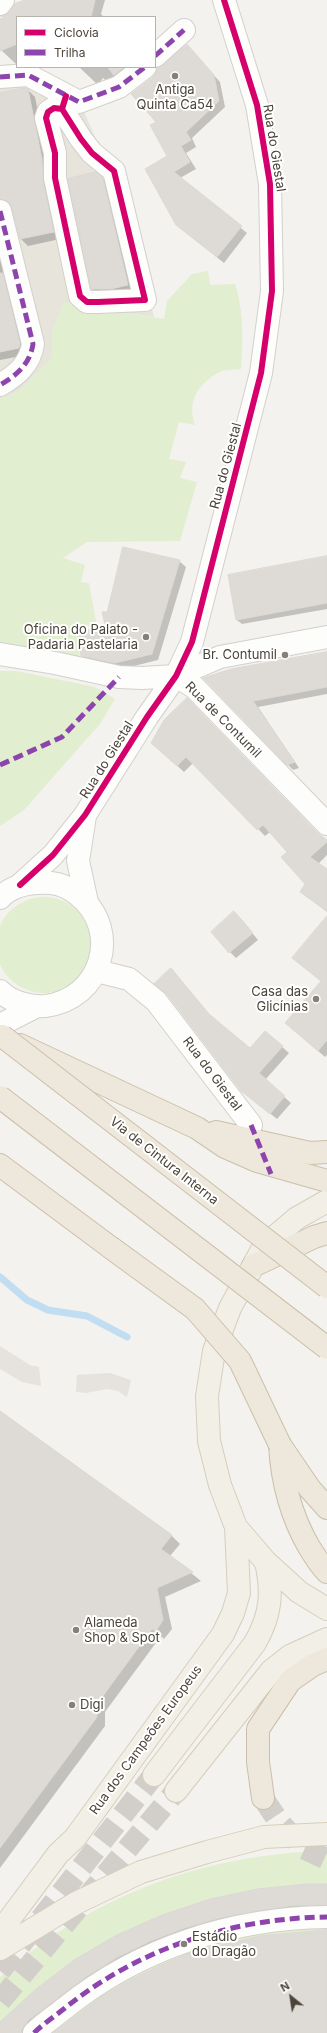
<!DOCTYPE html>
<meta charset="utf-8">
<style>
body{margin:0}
#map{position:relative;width:327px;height:2033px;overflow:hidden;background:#f4f2ee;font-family:Inter,sans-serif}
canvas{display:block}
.legend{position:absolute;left:16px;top:16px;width:140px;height:52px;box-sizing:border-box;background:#fff;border:1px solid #b7b4b0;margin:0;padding:5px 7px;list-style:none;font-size:12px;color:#4b4439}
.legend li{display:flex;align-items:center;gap:8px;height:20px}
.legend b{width:20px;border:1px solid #b7b4b0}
.north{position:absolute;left:271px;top:1977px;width:40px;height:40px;-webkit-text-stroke:3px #fff;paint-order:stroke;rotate:330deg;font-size:11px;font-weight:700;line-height:16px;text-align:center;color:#4b4439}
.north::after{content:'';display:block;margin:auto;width:14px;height:18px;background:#4b4439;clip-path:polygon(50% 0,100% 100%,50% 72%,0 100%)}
</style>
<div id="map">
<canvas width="327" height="2033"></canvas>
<ul class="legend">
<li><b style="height:5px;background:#d6006c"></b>Ciclovia</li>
<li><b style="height:5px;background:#8e44ad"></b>Trilha</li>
</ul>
<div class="north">N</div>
</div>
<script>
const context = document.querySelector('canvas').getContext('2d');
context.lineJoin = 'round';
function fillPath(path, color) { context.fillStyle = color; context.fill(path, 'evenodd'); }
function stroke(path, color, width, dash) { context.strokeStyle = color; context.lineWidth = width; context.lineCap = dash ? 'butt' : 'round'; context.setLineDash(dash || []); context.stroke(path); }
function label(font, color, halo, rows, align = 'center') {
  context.font = font + ' Inter,sans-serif'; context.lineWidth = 4; context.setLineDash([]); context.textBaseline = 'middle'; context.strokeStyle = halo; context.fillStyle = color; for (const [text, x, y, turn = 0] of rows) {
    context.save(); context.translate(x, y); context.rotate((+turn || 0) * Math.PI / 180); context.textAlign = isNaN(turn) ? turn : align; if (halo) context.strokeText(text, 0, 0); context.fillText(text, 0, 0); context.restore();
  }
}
const residential = new Path2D(`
 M 26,85 L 83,109 L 97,142 L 123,176 L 154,317 L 64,303 L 52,331 L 53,357 L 19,391 L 0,399 L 0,87 Z`);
const green = new Path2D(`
 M 208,271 L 210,285 L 235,284 C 244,312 243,339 241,369 C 235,370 228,369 222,371 C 200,381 186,401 195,425 L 179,422 L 169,459 L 186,462 L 180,478 L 197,482 L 180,541 L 87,542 L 63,558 L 85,565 L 81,582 L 89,583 L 97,627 L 76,625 L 80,658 L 0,646 L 0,399 L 19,391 L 52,357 L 52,331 L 64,302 L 164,319 L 167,301 L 192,274 Z
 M 0,671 L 16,671 L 95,687 L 115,699 L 100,724 L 24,810 L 0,826 Z
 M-4 945a48 48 0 1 1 96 0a48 48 0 1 1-96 0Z
 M 327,1851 L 327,2033 L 0,2033 L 0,1977 C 93,1895 203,1854 327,1851 Z`);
const parking = new Path2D(`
 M 0,1346 L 30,1365 L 39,1367 L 41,1386 L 22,1382 L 0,1369 Z
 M 110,1373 L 131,1380 L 127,1397 L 118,1391 L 107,1389 L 86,1393 L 76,1392 L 77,1375 Z`);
const shadow = new Path2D(`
 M 28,0 L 105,0 L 101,14 L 104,17 L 17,17 L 16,64 L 1,50 L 0,20 L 15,14 Z
 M 187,45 L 220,82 L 225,107 L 192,138 L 196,147 L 186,153 L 196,169 L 180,178 L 247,233 L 224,263 L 184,231 L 168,156 L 157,122 L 153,78 Z
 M 79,67 L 143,67 L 112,86 L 103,78 L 98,85 Z
 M 28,90 L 35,97 L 49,167 L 60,239 L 28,246 L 21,239 L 13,208 L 7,200 L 0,164 L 0,94 Z
 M 102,179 L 109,186 L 134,291 L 99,295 L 92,289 Z
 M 0,240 L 26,355 L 0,360 Z
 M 327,557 L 327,609 L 242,624 L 237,620 Z
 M 179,561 L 186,567 L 158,660 L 122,669 L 88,662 L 82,655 L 108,630 L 108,613 Z
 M 327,652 L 327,694 L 258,707 L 299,768 L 293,770 L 205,679 Z
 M 165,720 L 327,841 L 327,855 L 318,864 L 327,870 L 327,912 L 301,892 L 306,884 L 288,852 L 270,832 L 265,836 L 193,763 L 184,772 L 159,749 Z
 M 327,918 L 327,1055 L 325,1057 L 286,1023 L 322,982 L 294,958 Z
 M 241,919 L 258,940 L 236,958 L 230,952 Z
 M 177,976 L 212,1018 L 250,1049 L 265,1032 L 289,1053 L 265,1080 L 291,1103 L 277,1119 L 241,1090 L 169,996 L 162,990 Z
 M 0,1411 L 171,1535 L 180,1544 L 170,1556 L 201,1581 L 165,1597 L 172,1629 L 164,1639 L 161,1636 L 105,1712 L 105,1726 L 0,1868 Z
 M 327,1885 L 327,1913 L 194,1936 L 34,2033 L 0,2033 L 0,2023 L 75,1961 Z`);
const stream = new Path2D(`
 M 0,1277 L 27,1300 L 48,1310 L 87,1316 L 127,1337`);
const building = new Path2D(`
 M 25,0 L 95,0 L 91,17 L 17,17 L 17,44 L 0,51 L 0,19 L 5,17 L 0,16 L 10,12 L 14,4 Z
 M 187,44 L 214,75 L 219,101 L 186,132 L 191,140 L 181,146 L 190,162 L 174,172 L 242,226 L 217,257 L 176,225 L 145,169 L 167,156 L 150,125 L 156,122 L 131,94 L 153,77 L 157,68 L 163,65 Z
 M 108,67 L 124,67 L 114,75 Z
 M 25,88 L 28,89 L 42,159 L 43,181 L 54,232 L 20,239 L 12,208 L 9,202 L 0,199 L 0,93 Z
 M 96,172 L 103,178 L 128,285 L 111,289 L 91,289 L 68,179 Z
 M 0,273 L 3,273 L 20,344 L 19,348 L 0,352 Z
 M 123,547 L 180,560 L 152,654 L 115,663 L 81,656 L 77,630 L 106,629 L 102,612 L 107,612 Z
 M 327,556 L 327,603 L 236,620 L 228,575 Z
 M 327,652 L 327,687 L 253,701 L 295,762 L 287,765 L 203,678 L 231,669 Z
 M 187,698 L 318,833 L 327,840 L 327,842 L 310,857 L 327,869 L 327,911 L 300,892 L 305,884 L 281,857 L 287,852 L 263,825 L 257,830 L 186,757 L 177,766 L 151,743 L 164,720 Z
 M 234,911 L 253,933 L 229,953 L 211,932 Z
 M 327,916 L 327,1040 L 318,1051 L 285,1023 L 321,981 L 292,958 Z
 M 171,968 L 209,1014 L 250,1048 L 265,1031 L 283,1046 L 259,1073 L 285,1096 L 270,1114 L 241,1091 L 166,993 L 154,984 Z
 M 0,1411 L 172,1535 L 161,1549 L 193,1572 L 157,1588 L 163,1620 L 156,1631 L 152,1629 L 97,1704 L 97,1717 L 0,1848 Z
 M 307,1884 L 327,1884 L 327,1905 L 290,1906 L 220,1918 L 185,1928 L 151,1941 L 118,1957 L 86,1977 L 29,2020 L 22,2029 L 22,2033 L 0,2033 L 0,2022 L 35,1990 L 74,1960 L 117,1935 L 162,1915 L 210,1899 L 258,1889 Z
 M 327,1930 L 327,2033 L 53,2033 L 101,1997 L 130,1980 L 161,1965 L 193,1952 L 259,1936 Z`);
const majorTunnel = new Path2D(`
 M 0,1971 L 154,1775
 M 0,2001 L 176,1791`);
const highwayTunnel = new Path2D(`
 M 263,1798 L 279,1822 L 303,1848 L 327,1859`);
const minor = new Path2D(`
 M 0,4 L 3,0
 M 155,56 L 184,30
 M 0,77 L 28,75 L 79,102 L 119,87 L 145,67
 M 62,109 L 54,108 L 48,112 L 46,118 L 55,153 L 55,178 L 80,296 L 87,302 L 98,302 L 145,300 L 114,171 L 92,153 L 81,139 L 62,109 L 66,96
 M 0,211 L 33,344 C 30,364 17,375 0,385
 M 0,654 L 55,663 L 119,677 L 142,678 L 176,676 L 194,687 L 327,824
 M 176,676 L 220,657 L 327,637
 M 85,816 L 78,861 L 87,902
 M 20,885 L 53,855 L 85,815 L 147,717 L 176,676 L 192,642 L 261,373 L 272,291 L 270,184 L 257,105 L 224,0
 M 0,898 C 13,884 33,882 51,883 C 61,884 71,889 78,895 C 123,931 101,1000 45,1006 C 29,1007 11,1002 0,991
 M 97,971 L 129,979 L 156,1001 L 251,1125
 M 0,1025 L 37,1006
 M 34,2033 C 43,2024 55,2016 65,2008 C 139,1948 233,1918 327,1917`);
const major = new Path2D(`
 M 327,1201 L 297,1218 L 264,1246 L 230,1308 L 214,1351 L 207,1396 L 209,1441 L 220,1485 L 236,1527 L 266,1562 L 299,1592 L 327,1609
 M 154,1775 L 255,1643 C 271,1615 273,1593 266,1562
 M 176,1791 L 271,1671 L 290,1656 L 327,1639
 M 0,1932 L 58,1854 L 75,1838 L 223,1634 L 233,1613 L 239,1593 L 236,1527
 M 0,1949 L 76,1903 L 141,1872 L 207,1852 L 264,1837 L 327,1834`);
const highway = new Path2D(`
 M 20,1045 L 197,1128 L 225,1147 L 257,1161 L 327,1181
 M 216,1132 L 310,1153 L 327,1152
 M 0,1165 L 110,1247
 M 253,1266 L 314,1237 L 327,1233
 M 280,1445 C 282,1482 290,1514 309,1547 C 314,1555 320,1565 327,1572
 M 280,1445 L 310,1489 L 327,1508
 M 263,1798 L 258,1762 L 258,1729 L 290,1681 L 313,1665 L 327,1659`);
const highwayBridge = new Path2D(`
 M 2,1036 L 327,1287
 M 0,1097 L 327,1348
 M 110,1247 L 195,1309 L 240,1361 L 280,1445`);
const quiet = new Path2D(`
 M 155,56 L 184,30
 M 0,77 L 28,75 L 79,102 L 119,87 L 145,67
 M 0,211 L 33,344 C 30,364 17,375 0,385
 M 0,765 L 62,737 L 119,677
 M 251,1125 L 271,1174
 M 34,2033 C 43,2024 55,2016 65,2008 C 139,1948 233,1918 327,1917`);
const cycleway = new Path2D(`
 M 62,109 L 54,108 L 48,112 L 46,118 L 55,153 L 55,178 L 80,296 L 87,302 L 98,302 L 145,300 L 114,171 L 92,153 L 81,139 L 62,109 L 66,96
 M 20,885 L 53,855 L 85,815 L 147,717 L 176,676 L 192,642 L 261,373 L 272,291 L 270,184 L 257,105 L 224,0`);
const markers = [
 [175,76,4,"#868178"],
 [146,637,4,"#868178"],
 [285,655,4,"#868178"],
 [316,999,4,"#868178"],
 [76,1630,4,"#868178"],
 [72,1705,4,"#868178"],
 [184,1944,4,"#868178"]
];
const poiNames = [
 ["Antiga",175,90,"center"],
 ["Quinta Ca54",175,105,"center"],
 ["Oficina do Palato -",138,630],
 ["Padaria Pastelaria",138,645],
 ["Br. Contumil",277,655],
 ["Casa das",308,992],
 ["Glicínias",308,1007],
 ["Alameda",84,1623,"left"],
 ["Shop & Spot",84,1638,"left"],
 ["Digi",80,1705,"left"],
 ["Estádio",192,1937,"left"],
 ["do Dragão",192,1952,"left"]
];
const streetNames = [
 ["Rua do Giestal",274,148,81],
 ["Rua do Giestal",226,466,-75],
 ["Rua de Contumil",223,720,45],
 ["Rua do Giestal",107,760,-58],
 ["Rua do Giestal",212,1074,53],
 ["Via de Cintura Interna",164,1161,38],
 ["Rua dos Campeões Europeus",146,1740,-54]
];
fillPath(residential, '#e7e4dc');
fillPath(green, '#e1eecf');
fillPath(parking, '#e6e3df');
fillPath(shadow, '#0003');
stroke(stream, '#c0ddf1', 7);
fillPath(building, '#dedbd6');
stroke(building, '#dcd9d4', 1);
stroke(majorTunnel, '#d2cfca', 22, [22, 11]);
stroke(highwayTunnel, '#d2cfca', 22, [22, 11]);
stroke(minor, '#d2d0cb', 24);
stroke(major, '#d6cebb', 24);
stroke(highway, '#ccbfa9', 24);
stroke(minor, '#fdfdfc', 22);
stroke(major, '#f2efe6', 22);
stroke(highway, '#ede8db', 22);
stroke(highwayBridge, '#ccbfa9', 24, []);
stroke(highwayBridge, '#ede8db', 22);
stroke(quiet, '#8e44ad', 5, [10, 5]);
stroke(cycleway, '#d6006c', 6);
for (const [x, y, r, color] of markers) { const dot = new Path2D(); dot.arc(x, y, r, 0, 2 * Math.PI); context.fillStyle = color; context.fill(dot); stroke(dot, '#fff', 1.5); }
label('13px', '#4b4439', '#fff', poiNames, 'right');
label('13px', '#4b4439', '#fff', streetNames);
</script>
